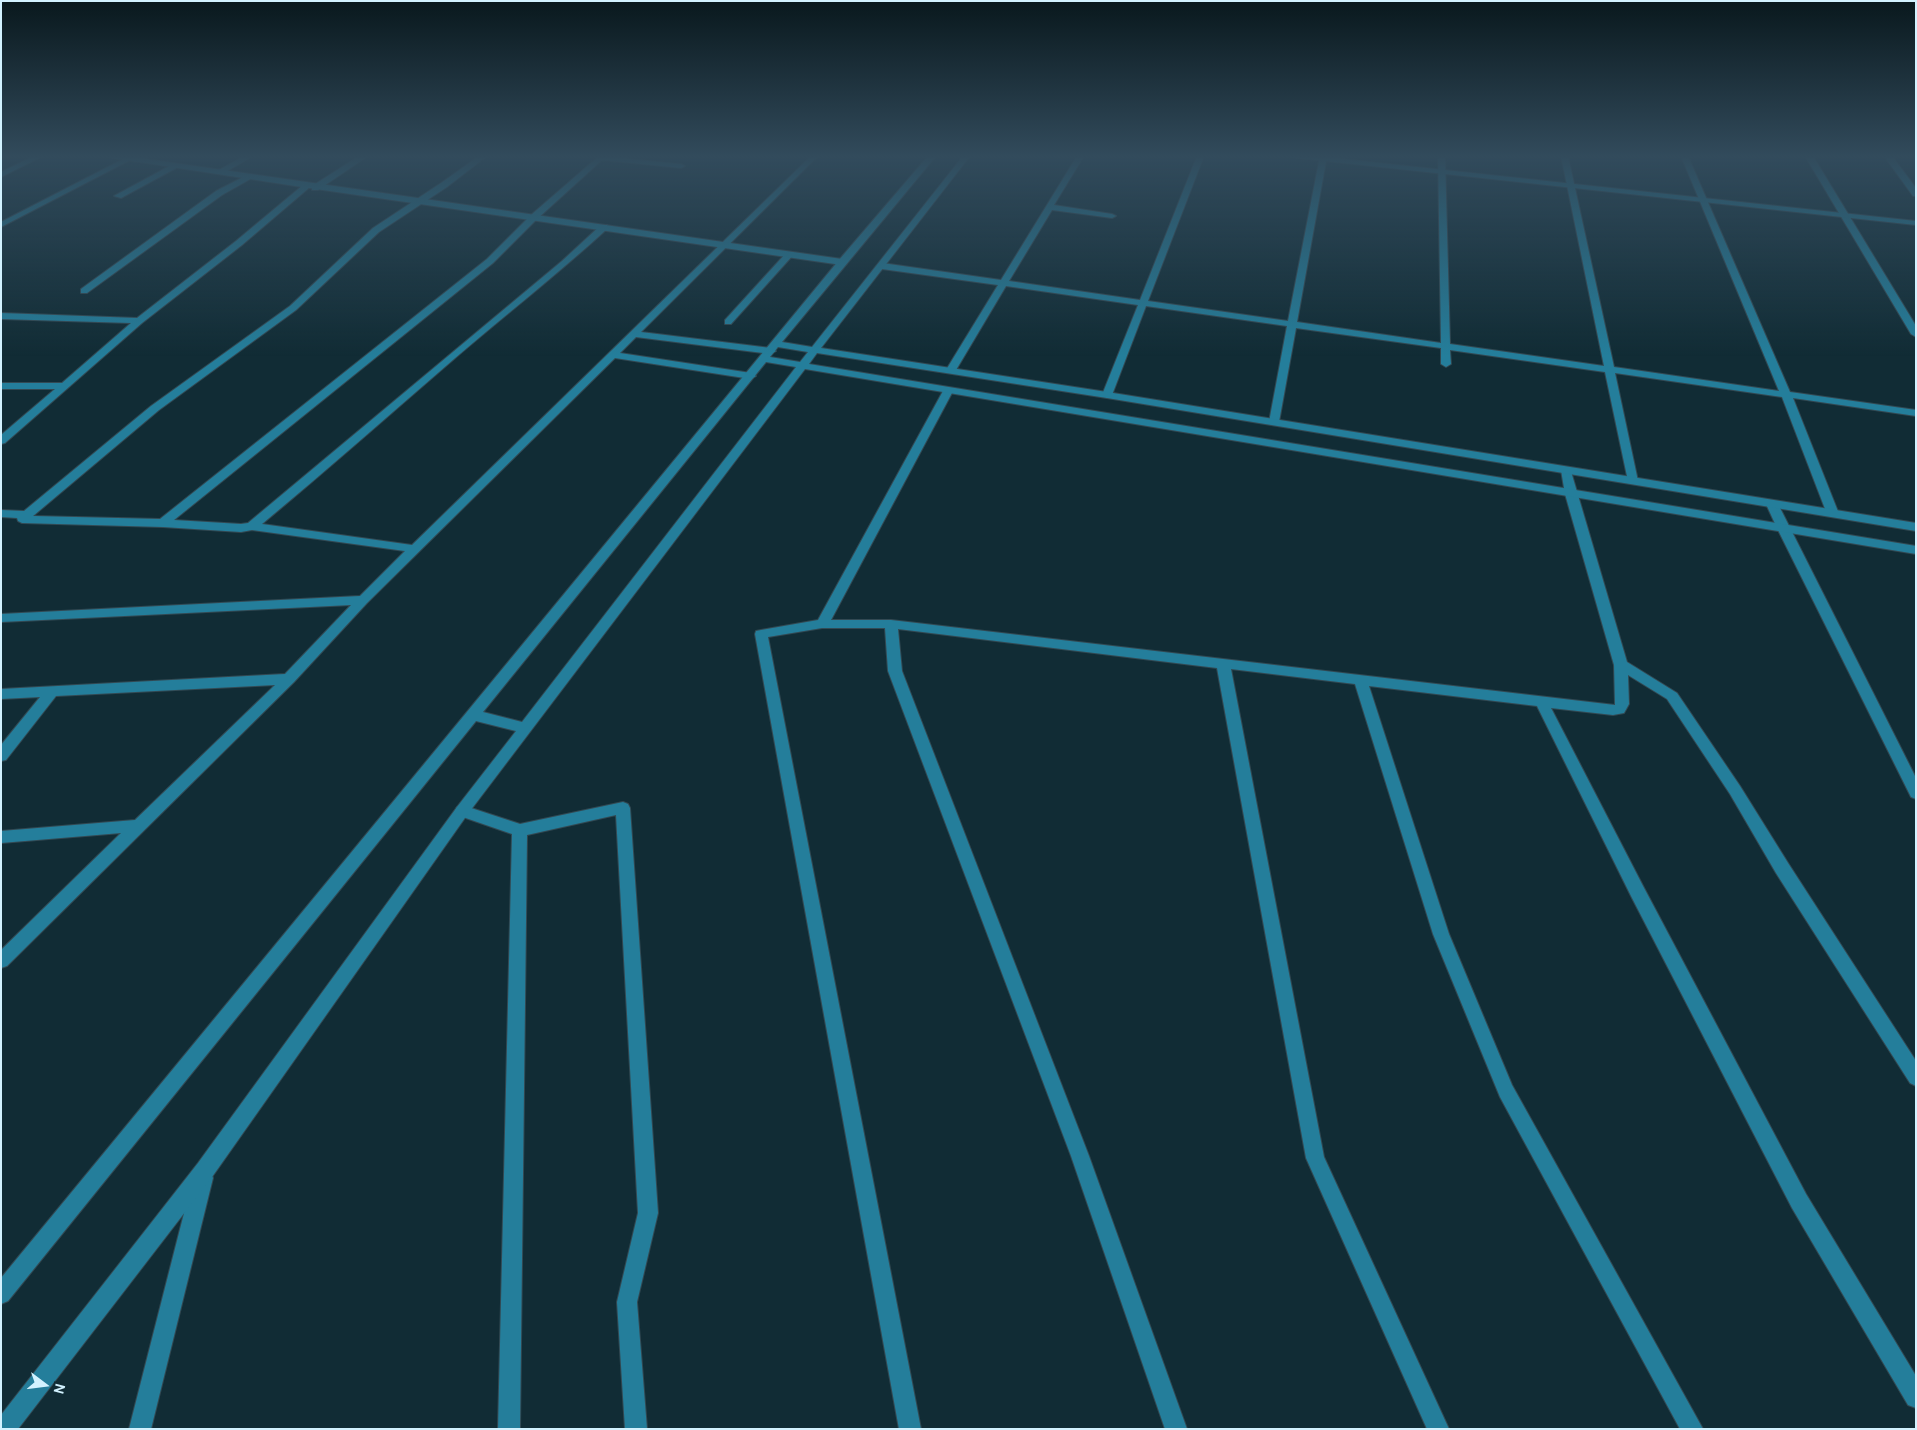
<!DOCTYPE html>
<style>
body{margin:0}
#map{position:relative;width:1917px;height:1430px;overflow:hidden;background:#112c35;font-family:Cabin,sans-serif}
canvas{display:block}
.frame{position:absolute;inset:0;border:2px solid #d2f2ff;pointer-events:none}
.north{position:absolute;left:20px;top:1360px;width:50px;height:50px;-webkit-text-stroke:4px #112c35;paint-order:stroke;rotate:105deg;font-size:14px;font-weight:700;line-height:20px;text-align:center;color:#d2f2ff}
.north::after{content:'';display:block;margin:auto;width:18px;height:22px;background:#d2f2ff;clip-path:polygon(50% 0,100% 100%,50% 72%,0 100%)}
</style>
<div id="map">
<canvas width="1917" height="1430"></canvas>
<div class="frame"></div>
<div class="north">N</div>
</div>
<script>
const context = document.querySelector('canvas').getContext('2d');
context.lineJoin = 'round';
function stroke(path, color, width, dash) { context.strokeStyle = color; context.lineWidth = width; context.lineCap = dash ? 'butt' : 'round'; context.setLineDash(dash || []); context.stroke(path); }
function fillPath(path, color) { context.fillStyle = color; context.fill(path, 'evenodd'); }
const minor = new Path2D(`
 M 34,156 L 43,156 L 1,177 L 1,172 Z
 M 129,156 L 138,156 L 1,227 L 1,222 Z
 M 244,156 L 253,156 L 224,173 L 217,171 Z
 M 359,156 L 368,156 L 318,190 L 312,190 L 312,186 Z
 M 479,156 L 487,156 L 447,187 L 379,232 L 296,310 L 159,410 L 33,516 L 160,519 L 487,259 L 531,215 L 599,156 L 681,164 L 685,166 L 681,168 L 602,160 L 537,219 L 493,263 L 174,520 L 241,524 L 248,523 L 562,261 L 601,225 L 607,225 L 607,229 C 558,274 505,315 454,359 C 390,414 327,470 262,524 L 412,545 L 811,156 L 818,156 L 641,332 L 771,348 L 776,351 L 771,354 L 636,337 L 620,353 L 751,373 L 756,376 L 751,379 L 615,358 L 367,603 L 294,682 L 7,966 L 1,968 L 1,950 L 121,833 L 1,843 L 1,831 L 135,820 L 275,685 L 56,696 L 6,760 L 1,761 L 1,745 L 40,697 L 1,699 L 1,689 L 285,674 L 351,605 L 1,622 L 1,614 L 360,596 L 405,551 L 252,530 L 241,532 L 163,527 L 22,523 L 18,521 L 17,518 L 1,517 L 1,510 L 24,511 L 151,406 L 290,306 L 373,228 L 441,183 Z
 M 1077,156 L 1084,156 L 1054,205 L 1112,214 L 1116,216 L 1112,218 L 1052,210 L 1009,281 L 1140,300 L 1197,156 L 1204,156 L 1148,301 L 1288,321 L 1320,156 L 1327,156 L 1297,322 L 1441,343 L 1438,156 L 1445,156 L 1450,344 L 1604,366 L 1561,156 L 1568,156 L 1614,367 L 1779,391 L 1681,156 L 1688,156 L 1790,392 L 1916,410 L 1916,416 L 1793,398 L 1839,514 L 1833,517 L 1827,514 L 1782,397 L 1615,373 L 1638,481 L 1633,484 L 1628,481 L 1605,372 L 1450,350 L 1451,364 L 1446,367 L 1441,364 L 1441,348 L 1296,328 L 1279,422 L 1274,425 L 1269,422 L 1287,326 L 1146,306 L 1112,395 L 1107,398 L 1102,395 L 1138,305 L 1006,286 L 956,370 L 951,373 L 948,372 L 946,370 L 998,285 L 882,269 L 878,266 L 882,263 L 1001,280 Z
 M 1805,156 L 1813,156 L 1916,326 L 1916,337 L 1911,334 Z
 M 1884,156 L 1892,156 L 1916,188 L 1916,196 L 1913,196 Z
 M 173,164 L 180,166 L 121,198 L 114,196 Z
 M 247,175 L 254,177 L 222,195 L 87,293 L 81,293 L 81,289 L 216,191 Z
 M 303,185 L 310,187 L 242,245 L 142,323 L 5,443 L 1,444 L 1,435 L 55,389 L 1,389 L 1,383 L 62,383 L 131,323 L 1,319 L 1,313 L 137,318 L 236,241 Z
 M 787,252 L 794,254 L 731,324 L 725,324 L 725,320 Z
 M 948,388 L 953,391 L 831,620 L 891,620 L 1615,705 L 1614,665 L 1565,494 L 1561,470 L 1566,467 L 1570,468 L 1627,662 L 1677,693 L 1740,786 L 1788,863 L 1916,1061 L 1916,1086 L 1910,1083 L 1776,873 L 1730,794 L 1667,699 L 1628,675 L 1629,704 L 1624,713 L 1613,715 L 1551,708 L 1643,886 L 1806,1194 L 1916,1376 L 1916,1408 L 1908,1405 L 1792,1208 L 1631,896 L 1537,706 L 1369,686 L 1449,934 L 1512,1085 L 1703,1429 L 1680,1429 L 1500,1097 L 1433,934 L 1355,684 L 1231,669 L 1324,1157 L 1449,1429 L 1427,1429 L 1306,1158 L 1217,668 L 898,629 L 902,671 L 1089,1156 L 1187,1429 L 1165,1429 L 1071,1156 L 888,671 L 885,628 L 822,628 L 768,637 L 921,1429 L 899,1429 L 755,634 L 756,631 L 761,630 L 818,620 L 943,391 Z
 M 1772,501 L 1778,504 L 1916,778 L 1916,799 L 1911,797 L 1909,793 L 1777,528 L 1766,504 Z
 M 623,802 L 628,804 L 630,808 L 658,1213 L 637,1302 L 647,1429 L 625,1429 L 617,1302 L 638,1213 L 616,815 L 527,835 L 520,1429 L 498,1429 L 512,834 L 457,815 L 455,811 L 457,807 L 462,805 L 520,824 Z
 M 203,1168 L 210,1171 L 213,1178 L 151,1429 L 129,1429 L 193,1178 L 196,1171 Z`);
const tertiary = new Path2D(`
 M 109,156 L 126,156 L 751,246 L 842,259 L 846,262 L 842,265 L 295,186 L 113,158 Z
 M 1293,156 L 1316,156 L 1916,221 L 1916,225 L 1297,158 Z`);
const secondary = new Path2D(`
 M 928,156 L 936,156 L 782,342 L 812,347 L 963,156 L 970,156 L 821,348 L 1107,392 L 1916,523 L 1916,531 L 1107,398 L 817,353 L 809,364 L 1916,546 L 1916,554 L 805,369 L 467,815 L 212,1177 L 18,1429 L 1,1429 L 1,1415 L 198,1163 L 457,807 L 516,731 L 476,721 L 8,1301 L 1,1304 L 1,1278 L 839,260 ZM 778,347 L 808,352 L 800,362 L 770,357 ZM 766,362 L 796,367 L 522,722 L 483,712 Z`);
stroke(minor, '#324953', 2);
stroke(tertiary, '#324953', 2);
stroke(secondary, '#324953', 2);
fillPath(minor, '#247e9b');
fillPath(tertiary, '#247e9b');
fillPath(secondary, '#247e9b');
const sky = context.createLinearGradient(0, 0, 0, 356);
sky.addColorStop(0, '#09181d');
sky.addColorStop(0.44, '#324b5c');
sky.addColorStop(1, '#324b5c00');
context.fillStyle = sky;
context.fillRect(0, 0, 1917, 356);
</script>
